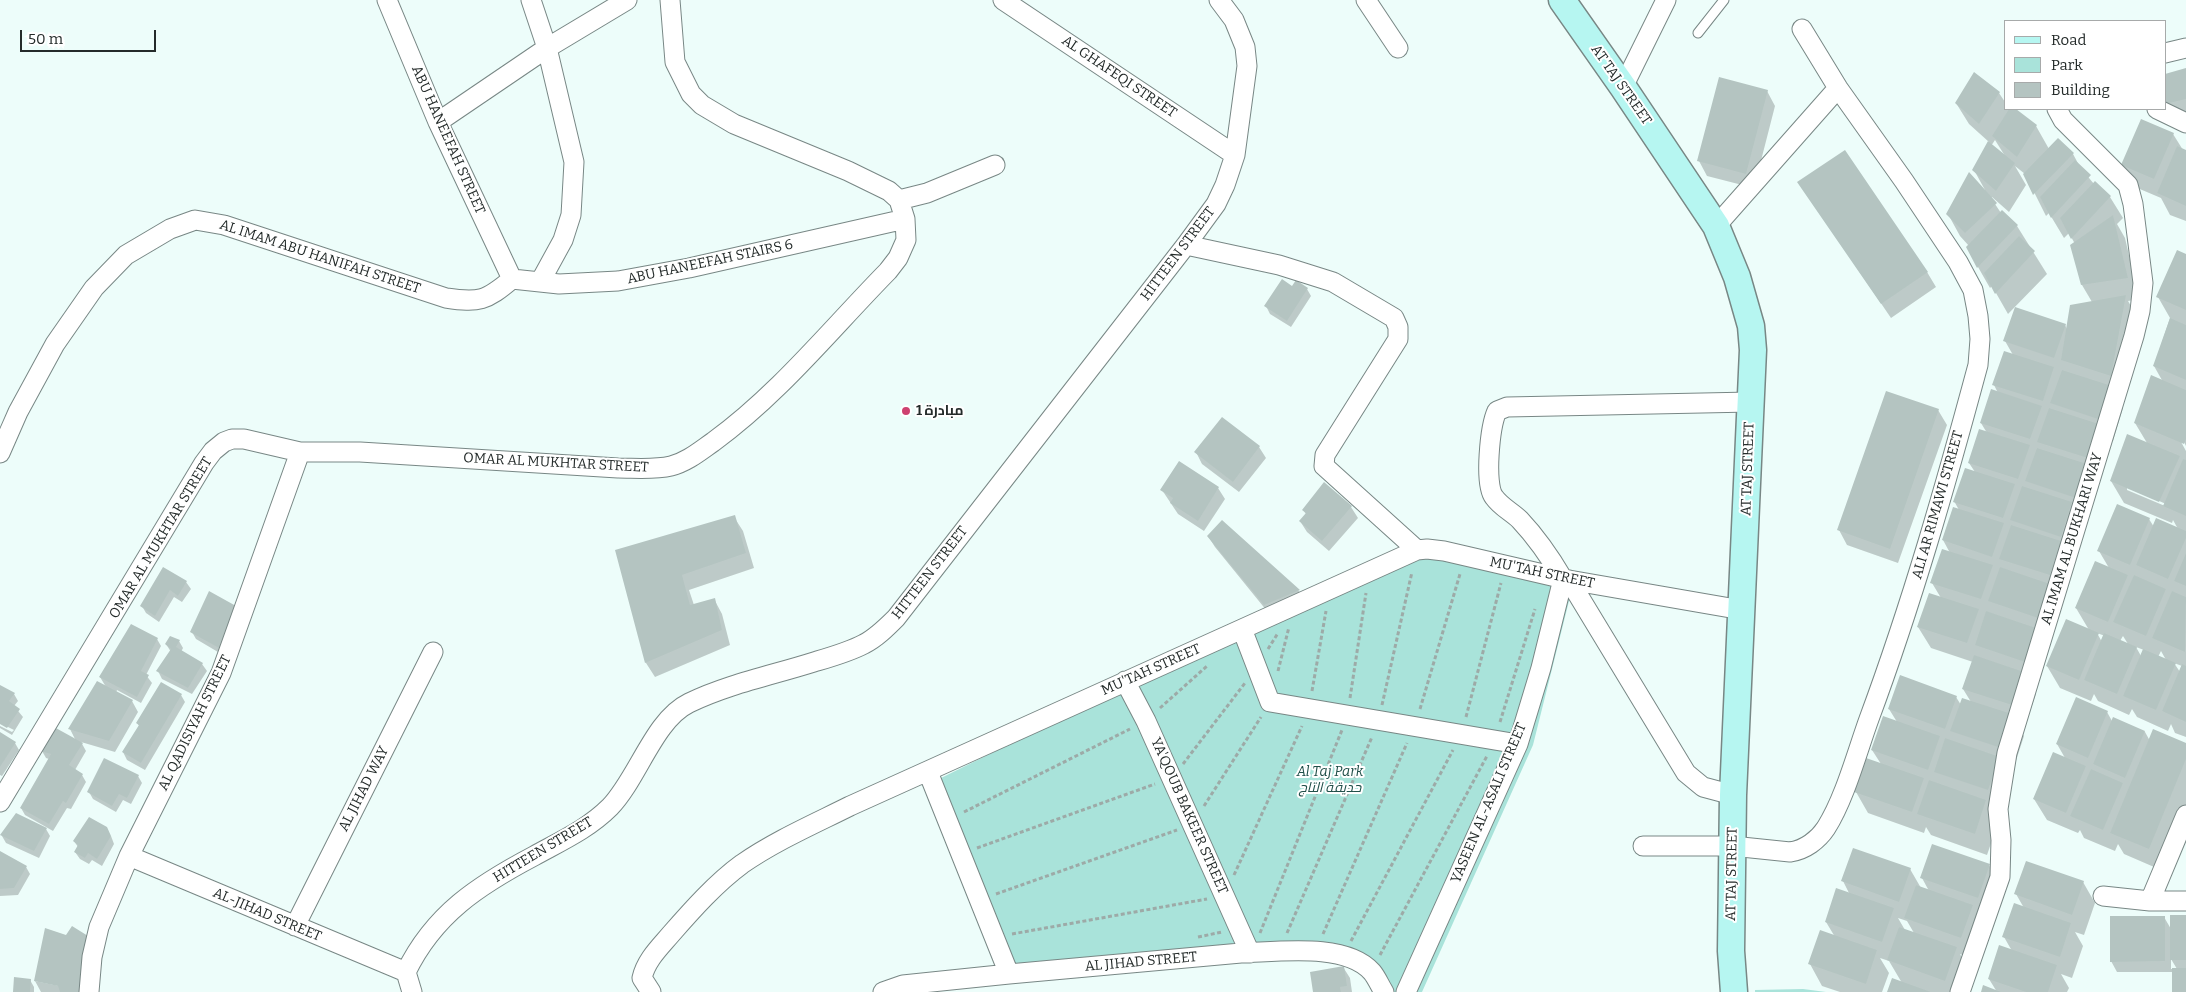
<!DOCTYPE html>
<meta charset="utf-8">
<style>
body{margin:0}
#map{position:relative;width:2186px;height:992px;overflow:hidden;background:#edfdfa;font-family:Bitter,serif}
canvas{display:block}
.legend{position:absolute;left:2004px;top:20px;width:162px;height:90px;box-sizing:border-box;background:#fff;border:1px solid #a7aaaa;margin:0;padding:6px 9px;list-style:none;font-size:15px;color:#242b2a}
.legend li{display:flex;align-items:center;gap:10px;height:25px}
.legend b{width:25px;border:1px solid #a7aaaa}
.scale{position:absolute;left:20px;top:30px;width:136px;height:22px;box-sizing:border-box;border:2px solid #242b2a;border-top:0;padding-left:6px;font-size:15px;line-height:18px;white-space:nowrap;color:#242b2a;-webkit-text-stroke:4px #fff;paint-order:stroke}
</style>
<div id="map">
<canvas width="2186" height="992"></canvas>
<ul class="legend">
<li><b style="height:6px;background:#b6f6f1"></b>Road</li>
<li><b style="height:14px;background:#a9e3da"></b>Park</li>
<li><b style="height:14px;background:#b4c4c1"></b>Building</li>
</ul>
<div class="scale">50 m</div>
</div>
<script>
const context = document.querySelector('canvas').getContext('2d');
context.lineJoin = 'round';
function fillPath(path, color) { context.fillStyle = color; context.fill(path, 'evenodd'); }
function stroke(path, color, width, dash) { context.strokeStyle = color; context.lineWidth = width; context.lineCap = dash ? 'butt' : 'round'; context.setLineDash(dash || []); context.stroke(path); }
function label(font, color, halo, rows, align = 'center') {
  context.font = font + ' Bitter,Cairo,serif'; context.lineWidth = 4; context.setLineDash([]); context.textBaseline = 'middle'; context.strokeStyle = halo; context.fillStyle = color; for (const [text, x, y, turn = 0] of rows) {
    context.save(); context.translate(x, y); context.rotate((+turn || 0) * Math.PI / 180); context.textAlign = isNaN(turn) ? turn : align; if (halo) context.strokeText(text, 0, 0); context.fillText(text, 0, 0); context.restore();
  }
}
const green = new Path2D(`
 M 1421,552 L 1572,589 L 1533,745 L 1422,992 L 1388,992 L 1346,949 L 1012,976 L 941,778 L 1130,685 Z
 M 1803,989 L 1826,992 L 1755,992 L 1755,990 Z`);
const shadow = new Path2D(`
 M 2186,70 L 2186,123 L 2165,109 L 2165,75 Z
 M 1767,91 L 1775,106 L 1754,188 L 1707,176 L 1699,161 Z
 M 1999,93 L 2005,102 L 2005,109 L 2014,109 L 2036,126 L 2049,149 L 2073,154 L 2080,167 L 2094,184 L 2110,197 L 2123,218 L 2117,224 L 2125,238 L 2139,299 L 2128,301 L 2138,318 L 2115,394 L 2123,408 L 2113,441 L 2106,439 L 2111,446 L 2100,479 L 2093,477 L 2099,486 L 2088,519 L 2054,594 L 2062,606 L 2051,639 L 2027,679 L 2036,694 L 2025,726 L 2017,724 L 2024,736 L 2000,810 L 1989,807 L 1998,823 L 1987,855 L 1931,835 L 1926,827 L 1924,833 L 1868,813 L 1856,792 L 1881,764 L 1872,750 L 1897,722 L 1889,709 L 1956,697 L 1961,705 L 1971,702 L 1963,689 L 1973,662 L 1931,648 L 1918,627 L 1941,598 L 1932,583 L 1950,553 L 1943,540 L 1959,510 L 1954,501 L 1975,472 L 1969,463 L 1987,433 L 1981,423 L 1998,393 L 1994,385 L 2013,355 L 2005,341 L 2065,325 L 2067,329 L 2092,302 L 2082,285 L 2075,244 L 2069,233 L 2064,238 L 2049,213 L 2046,216 L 2025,174 L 2015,166 L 2026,185 L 2009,212 L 1992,197 L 1991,198 L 2001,213 L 2017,226 L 2047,274 L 2008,314 L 1992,286 L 1990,288 L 1978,267 L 1968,247 L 1969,246 L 1960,236 L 1948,214 L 1985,190 L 1974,170 L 1989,142 L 1969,124 L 1956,103 ZM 1995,140 L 2005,156 L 1991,146 Z
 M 2173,134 L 2183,150 L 2186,152 L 2186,221 L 2170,215 L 2161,198 L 2135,187 L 2123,165 Z
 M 1799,183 L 1927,272 L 1936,287 L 1891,318 Z
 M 2186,255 L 2186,446 L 2182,438 L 2180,440 L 2186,451 L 2186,737 L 2175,733 L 2171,724 L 2168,731 L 2137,717 L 2132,709 L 2129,715 L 2098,701 L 2094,694 L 2091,701 L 2060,688 L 2047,666 L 2089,630 L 2076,608 L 2109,568 L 2099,551 L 2149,519 L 2154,527 L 2178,529 L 2173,520 L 2172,523 L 2124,503 L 2111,481 L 2147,443 L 2135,423 L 2163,382 L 2154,366 L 2170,318 L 2158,297 ZM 2127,487 L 2166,504 L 2165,506 L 2127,490 ZM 2097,633 L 2105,636 L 2102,642 ZM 2123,636 L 2128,644 L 2120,641 ZM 2136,647 L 2144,650 L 2141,656 ZM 2161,651 L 2166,660 L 2158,657 ZM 2174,663 L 2182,666 L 2180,672 Z
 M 1292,287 L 1307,289 L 1311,296 L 1291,327 L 1270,314 L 1266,306 Z
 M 1938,410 L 1947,425 L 1898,563 L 1847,545 L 1839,530 Z
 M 1222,418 L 1259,447 L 1266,458 L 1239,492 L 1202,464 L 1196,452 Z
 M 1218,488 L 1225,499 L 1204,531 L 1178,514 L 1162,490 Z
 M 1351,507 L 1358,518 L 1329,551 L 1307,532 L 1300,521 L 1306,514 L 1303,510 Z
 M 734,517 L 743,531 L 754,568 L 689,590 L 694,605 L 714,599 L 722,614 L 730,645 L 655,677 L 646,663 L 617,551 Z
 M 1222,522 L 1299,591 L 1305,601 L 1271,616 L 1215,547 L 1208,536 Z
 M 164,569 L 186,582 L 191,589 L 182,602 L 174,597 L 159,622 L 146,613 L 142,606 Z
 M 235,607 L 223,655 L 196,639 L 192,632 Z
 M 157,639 L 161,646 L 146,675 L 152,683 L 141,703 L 117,690 L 116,693 L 132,701 L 138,712 L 115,752 L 81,742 L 86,751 L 75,770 L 82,775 L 86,782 L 71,809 L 67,808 L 53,831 L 25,815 L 21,808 L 49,759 L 46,758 L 42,751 L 76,741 L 70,729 L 106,687 L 100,677 Z
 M 179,641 L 183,648 L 181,652 L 202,664 L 207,671 L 192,694 L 162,679 L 158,671 L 171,652 L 166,644 Z
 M 0,687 L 14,694 L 18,701 L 14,706 L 23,717 L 12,735 L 0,728 L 0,726 L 12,732 L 14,730 L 0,723 Z
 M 181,695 L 185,702 L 145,770 L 127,760 L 123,752 L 140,727 L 137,723 Z
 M 2107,712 L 2112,721 L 2145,732 L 2150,741 L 2186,744 L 2186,809 L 2161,870 L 2124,854 L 2118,844 L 2115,851 L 2084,838 L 2080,830 L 2078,833 L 2047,820 L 2034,799 L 2065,758 L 2057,744 Z
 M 0,734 L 15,743 L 19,750 L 2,776 L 0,775 Z
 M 138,776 L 142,783 L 131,804 L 123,800 L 116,812 L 93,799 L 89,792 Z
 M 46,829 L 50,836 L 39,858 L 6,843 L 2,836 Z
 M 111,836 L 114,844 L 102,866 L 92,860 L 89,864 L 80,859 L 75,852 L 78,847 L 74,841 Z
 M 0,852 L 26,867 L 30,874 L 18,895 L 0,896 Z
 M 1989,865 L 2002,887 L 1990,919 L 1977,914 L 1984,927 L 1973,959 L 1960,954 L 1968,969 L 1960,992 L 1888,992 L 1902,983 L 1889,961 L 1880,958 L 1889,973 L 1882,992 L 1840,992 L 1822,986 L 1810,964 L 1835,937 L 1826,922 L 1850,895 L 1843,881 L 1910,869 L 1921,888 L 1929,891 L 1922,878 ZM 1898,918 L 1907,921 L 1914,933 L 1905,930 Z
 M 2083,882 L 2095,903 L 2084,935 L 2075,932 L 2083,946 L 2072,978 L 2061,974 L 2069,988 L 2067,992 L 1982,992 L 1997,992 L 1989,979 L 2012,951 L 2004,937 L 2024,908 L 2016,894 Z
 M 2186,916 L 2186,992 L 2173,992 L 2173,972 L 2117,972 L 2111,961 L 2164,917 L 2171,929 ZM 2171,959 L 2177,969 L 2171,969 Z
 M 1343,967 L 1350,978 L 1352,992 L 1314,992 Z
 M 30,980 L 34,987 L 34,992 L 14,992 Z
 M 35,981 L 90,992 L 41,992 Z`);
const building = new Path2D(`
 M 2186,68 L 2186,99 L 2165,104 L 2165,74 Z
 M 1974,72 L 2000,92 L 1979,124 L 1955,103 Z
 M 1719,77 L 1768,90 L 1746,174 L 1697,161 Z
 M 2009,109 L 2016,109 L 2037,125 L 2017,157 L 1992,136 Z
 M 2141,119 L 2174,133 L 2154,179 L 2121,165 Z
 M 2058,138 L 2074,153 L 2033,195 L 2023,174 Z
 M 1988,141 L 2015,163 L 1996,191 L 1972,170 Z
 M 2177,146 L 2186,150 L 2186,206 L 2157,193 Z
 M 1845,150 L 1928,272 L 1881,304 L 1797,182 Z
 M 2075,160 L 2091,175 L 2051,218 L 2040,197 Z
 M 1969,172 L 1997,203 L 1965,233 L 1946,214 Z
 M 2095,181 L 2111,196 L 2071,239 L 2060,218 Z
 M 2002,210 L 2018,225 L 1977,268 L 1966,247 Z
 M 2113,215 L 2128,278 L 2081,285 L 2070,245 Z
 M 2019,236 L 2035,251 L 1995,294 L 1984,273 Z
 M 2177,250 L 2186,254 L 2186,310 L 2156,297 Z
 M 1282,279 L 1292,286 L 1296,280 L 1308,288 L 1287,321 L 1264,306 Z
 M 2126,295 L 2111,376 L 2061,360 L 2070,305 Z
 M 2015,307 L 2066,324 L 2054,358 L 2003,341 Z
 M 2170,318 L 2186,325 L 2186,380 L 2153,366 Z
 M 2004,351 L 2054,367 L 2043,401 L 1992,385 Z
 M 2062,370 L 2112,386 L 2101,420 L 2050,403 Z
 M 2151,375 L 2186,390 L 2186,439 L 2184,444 L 2134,423 Z
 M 1991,389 L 2042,406 L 2030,439 L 1980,423 Z
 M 1886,391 L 1939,409 L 1890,549 L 1837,530 Z
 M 2049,408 L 2099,424 L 2088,458 L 2037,442 Z
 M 1222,417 L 1260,446 L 1233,482 L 1194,452 Z
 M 1979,429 L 2030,445 L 2018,479 L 1968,463 Z
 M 2127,434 L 2180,456 L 2159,502 L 2110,481 Z
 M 2037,448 L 2087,464 L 2076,498 L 2025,481 Z
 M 2183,459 L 2186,460 L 2186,516 L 2163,506 Z
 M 1179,461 L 1219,487 L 1198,521 L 1170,503 L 1173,498 L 1160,490 Z
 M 1965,468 L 2015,484 L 2003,518 L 1953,502 Z
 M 1324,482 L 1352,506 L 1322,541 L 1299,521 L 1306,513 L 1302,510 Z
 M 2022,486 L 2072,502 L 2061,537 L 2010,520 Z
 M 2117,504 L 2150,518 L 2130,565 L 2097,551 Z
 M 1953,507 L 2004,523 L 1992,557 L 1942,540 Z
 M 735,515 L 746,553 L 682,575 L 690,605 L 715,598 L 722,630 L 645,663 L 615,550 Z
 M 2156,518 L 2186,531 L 2186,538 L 2168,579 L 2136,565 Z
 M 1222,520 L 1300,590 L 1264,605 L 1207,536 Z
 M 2011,525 L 2061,541 L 2050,575 L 1999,559 Z
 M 1942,549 L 1993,565 L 1981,599 L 1930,583 Z
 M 2186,553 L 2186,586 L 2174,581 Z
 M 2095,561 L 2128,575 L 2108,622 L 2075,608 Z
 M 163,567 L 187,581 L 178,596 L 170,590 L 155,616 L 140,606 Z
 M 2000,567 L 2050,584 L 2038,618 L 1988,601 Z
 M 2134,575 L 2166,589 L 2146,636 L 2113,622 Z
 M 209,591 L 236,606 L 219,648 L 190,632 Z
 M 2172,591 L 2186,597 L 2185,652 L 2152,638 Z
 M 1929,593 L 1979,609 L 1967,643 L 1917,627 Z
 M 1986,611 L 2036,628 L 2025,662 L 1975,645 Z
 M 2066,619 L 2099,633 L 2079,680 L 2046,666 Z
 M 131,624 L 158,638 L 141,671 L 149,675 L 137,697 L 99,677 Z
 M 2104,633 L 2137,647 L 2117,694 L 2084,680 Z
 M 170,636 L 180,640 L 176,647 L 203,663 L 188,688 L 156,671 L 171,649 L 165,644 Z
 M 2143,649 L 2176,663 L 2156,710 L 2123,696 Z
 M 1974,655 L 2024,672 L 2012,705 L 1962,689 Z
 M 2182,664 L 2186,666 L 2186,722 L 2162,711 Z
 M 1900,675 L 1957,696 L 1945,729 L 1888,709 Z
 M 97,681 L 133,700 L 109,741 L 68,729 Z
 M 161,682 L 182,694 L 141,763 L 122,752 L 139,725 L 136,723 Z
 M 0,685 L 15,693 L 9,701 L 20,709 L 7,728 L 0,724 Z
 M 2076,697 L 2108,711 L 2088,758 L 2056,744 Z
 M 1962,698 L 2012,714 L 2001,748 L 1950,731 Z
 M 1883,716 L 1940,736 L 1928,770 L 1871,750 Z
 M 2113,717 L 2145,731 L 2125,778 L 2093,764 Z
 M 54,727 L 83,743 L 69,765 L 83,774 L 66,803 L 63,801 L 49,824 L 20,808 L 51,754 L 40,751 Z
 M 2153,729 L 2186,743 L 2186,759 L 2149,849 L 2110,833 Z
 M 0,732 L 16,742 L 0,767 Z
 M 1945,738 L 2000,757 L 1988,790 L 1934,772 Z
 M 2053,752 L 2086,766 L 2066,813 L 2033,799 Z
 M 104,758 L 139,775 L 127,798 L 119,794 L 112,806 L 87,792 Z
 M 1866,758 L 1924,778 L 1912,812 L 1854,792 Z
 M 2091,769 L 2123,783 L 2103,830 L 2070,816 Z
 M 1929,780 L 1986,800 L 1975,834 L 1917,814 Z
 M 16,813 L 47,828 L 34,851 L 0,835 Z
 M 89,817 L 107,827 L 111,836 L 97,859 L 88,853 L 85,858 L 74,852 L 78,845 L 73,841 Z
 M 1932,844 L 1990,864 L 1978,898 L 1920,878 Z
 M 1853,848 L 1911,868 L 1899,902 L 1841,881 Z
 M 0,851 L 27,866 L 14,888 L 0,889 Z
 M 2026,861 L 2084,881 L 2072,915 L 2014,894 Z
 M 1916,885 L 1973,905 L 1961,938 L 1904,918 Z
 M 1836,888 L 1894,908 L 1882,942 L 1825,922 Z
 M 2014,903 L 2071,923 L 2060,957 L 2002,937 Z
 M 2170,915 L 2186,915 L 2186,960 L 2170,960 Z
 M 2110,916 L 2165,916 L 2165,961 L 2110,962 Z
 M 72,926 L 88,936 L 83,992 L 60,992 L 58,986 L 34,981 L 45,928 L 66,935 Z
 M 1899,927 L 1957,947 L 1945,981 L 1887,960 Z
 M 1820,930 L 1877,950 L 1866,984 L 1808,964 Z
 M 1999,945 L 2057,965 L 2048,992 L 2026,992 L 1988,979 Z
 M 1344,966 L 1347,986 L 1340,987 L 1341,992 L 1313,992 L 1310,972 Z
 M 2172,968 L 2186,968 L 2186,992 L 2172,992 Z
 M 14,977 L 31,979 L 30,992 L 13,992 Z
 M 1892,978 L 1931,992 L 1887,992 Z
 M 1983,985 L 2001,992 L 1981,992 Z`);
const path = new Path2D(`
 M 1268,649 L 1278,633
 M 1278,671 L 1289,627
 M 1312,691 L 1326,611
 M 1350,698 L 1366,593
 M 1382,705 L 1412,572
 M 1160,708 L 1207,666
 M 1420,709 L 1460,574
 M 1466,717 L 1501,583
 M 1500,722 L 1535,609
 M 1183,764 L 1245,683
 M 1204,806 L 1261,717
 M 964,812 L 1130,729
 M 977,848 L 1155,784
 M 1234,875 L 1302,726
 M 996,894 L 1177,830
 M 1260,933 L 1342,730
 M 1287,933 L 1372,737
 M 1012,934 L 1207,899
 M 1323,934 L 1407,743
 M 1198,937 L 1222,932
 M 1351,941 L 1453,750
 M 1380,955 L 1487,756`);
const lane = new Path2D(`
 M 1698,33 L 1724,0`);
const street = new Path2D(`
 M 387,0 L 438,122 L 512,279
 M 531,0 L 547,48 L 574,162 L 571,215 L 563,240 L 540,282
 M 1003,0 L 1235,155
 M 1366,0 L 1398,48
 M 2165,53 L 2186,48
 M 1623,87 L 1666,0
 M 2157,109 L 2186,123
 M 438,122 L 547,48 L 627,0
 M 899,200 L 927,193 L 995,165
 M 1716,226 L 1838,88
 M 1186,245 L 1279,265 L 1333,282 L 1394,318 L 1398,327 L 1398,339 L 1325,455 L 1324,466 L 1417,550
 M 512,279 L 559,284 L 618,281 L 689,268 L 905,219
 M 0,453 L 18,412 L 55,344 L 94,288 L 126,255 L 170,229 L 195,220 L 224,225 L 446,298 C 479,303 486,301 512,279
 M 1569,580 L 1686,773 L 1703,787 L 1733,795
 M 1242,629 L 1270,702 L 1518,744
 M 1125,681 L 1146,721 L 1250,953
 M 928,772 L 1009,974
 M 0,802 L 204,463 L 213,451 L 224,442 L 232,439 L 244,439 L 300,452 L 360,452 L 618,468 C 635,468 654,470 671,466 C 687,462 700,451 713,442 C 779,394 831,329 888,271 L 898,258 L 906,240 L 905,219 L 899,200 L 889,191 L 848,171 L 734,124 L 702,105 L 691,94 L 675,62 L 670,0
 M 1643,846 L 1732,846 L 1790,852 C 1805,850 1818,840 1826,828 C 1845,798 1857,752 1869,719 C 1912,603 1946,484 1978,365 L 1980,339 L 1978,316 L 1973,290 L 1958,262 L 1904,181 L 1838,88 L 1802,29
 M 129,856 L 406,972
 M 2103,896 L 2150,901 L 2186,901
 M 2150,901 L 2186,815
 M 295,926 L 433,652
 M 406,972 C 434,914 479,885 534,856 C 561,841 588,829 610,807 C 638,778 654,720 689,703 C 728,684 773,675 814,662 C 831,657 849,652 864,644 C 876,638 886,628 896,618 L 1186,245 L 1216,204 L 1225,185 L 1235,155 L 1247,66 L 1245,47 L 1234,20 L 1219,0
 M 406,972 L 412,992
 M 89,992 L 92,957 L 99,927 L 129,856 L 221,673 L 300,452
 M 651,992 L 642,978 C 646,960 660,947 671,934 C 692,910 716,883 742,864 C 775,841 814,824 850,806 L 1417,550 L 1427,549 L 1444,551 L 1569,580 L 1742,610
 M 883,992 L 903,985 L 1009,974 L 1241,953 C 1277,952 1346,942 1372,972 C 1377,978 1380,986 1384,992
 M 1406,992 L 1518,744 L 1541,668 L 1563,579 C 1550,557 1537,538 1520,520 C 1512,512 1501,507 1494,497 C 1484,484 1490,426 1497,411 L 1507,407 L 1751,402
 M 1960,992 L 2000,877 L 2001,840 L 1998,809 L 2007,753 L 2134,336 L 2140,311 L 2143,283 L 2133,204 L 2128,185 L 2063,120 L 2057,109`);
const secondary = new Path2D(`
 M 1562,0 L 1623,87 L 1716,226 L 1737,277 L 1751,326 L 1753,350 L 1733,795 L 1731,951 L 1734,992`);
const markers = [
 [906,411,5,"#ce4170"]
];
const streetNames = [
 ["AL GHAFEQI STREET",1119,77,34],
 ["AT TAJ STREET",1621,85,55],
 ["ABU HANEEFAH STREET",448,140,66],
 ["HITTEEN STREET",1178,254,-53],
 ["AL IMAM ABU HANIFAH STREET",320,257,18],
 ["ABU HANEEFAH STAIRS 6",710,262,-12],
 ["OMAR AL MUKHTAR STREET",556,463,3],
 ["AT TAJ STREET",1748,469,-88],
 ["ALI AR RIMAWI STREET",1938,505,-74],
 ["OMAR AL MUKHTAR STREET",161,538,-59],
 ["AL IMAM AL BUKHARI WAY",2072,539,-73],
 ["HITTEEN STREET",930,573,-52],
 ["MU'TAH STREET",1542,573,12],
 ["MU'TAH STREET",1151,670,-24],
 ["AL QADISIYAH STREET",195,723,-64],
 ["AL JIHAD WAY",364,789,-63],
 ["YASEEN AL-ASALI STREET",1489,803,-67],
 ["YA'QOUB BAKEER STREET",1189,816,66],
 ["HITTEEN STREET",543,850,-31],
 ["AT TAJ STREET",1732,874,-89],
 ["AL-JIHAD STREET",267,915,23],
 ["AL JIHAD STREET",1141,962,-5]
];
const poiNames = [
 ["مبادرة 1",916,411]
];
const parkNames = [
 ["Al Taj Park",1330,772],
 ["حديقة التاج",1330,788]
];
fillPath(green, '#a9e3da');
fillPath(shadow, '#0003');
fillPath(building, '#b4c4c1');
stroke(lane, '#788785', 11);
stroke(street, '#788785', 21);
stroke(secondary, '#788785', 29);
stroke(path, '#9daaa7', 3, [4, 2.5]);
stroke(lane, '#fff', 9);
stroke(street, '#fff', 19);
stroke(secondary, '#b6f6f1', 26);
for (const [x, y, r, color] of markers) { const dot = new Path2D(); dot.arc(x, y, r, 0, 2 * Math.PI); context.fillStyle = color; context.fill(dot); stroke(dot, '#fff', 2); }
label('14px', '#242b2a', '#fff', streetNames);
label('bold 14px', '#242b2a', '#fff', poiNames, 'left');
label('italic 14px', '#204f49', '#fff', parkNames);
</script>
